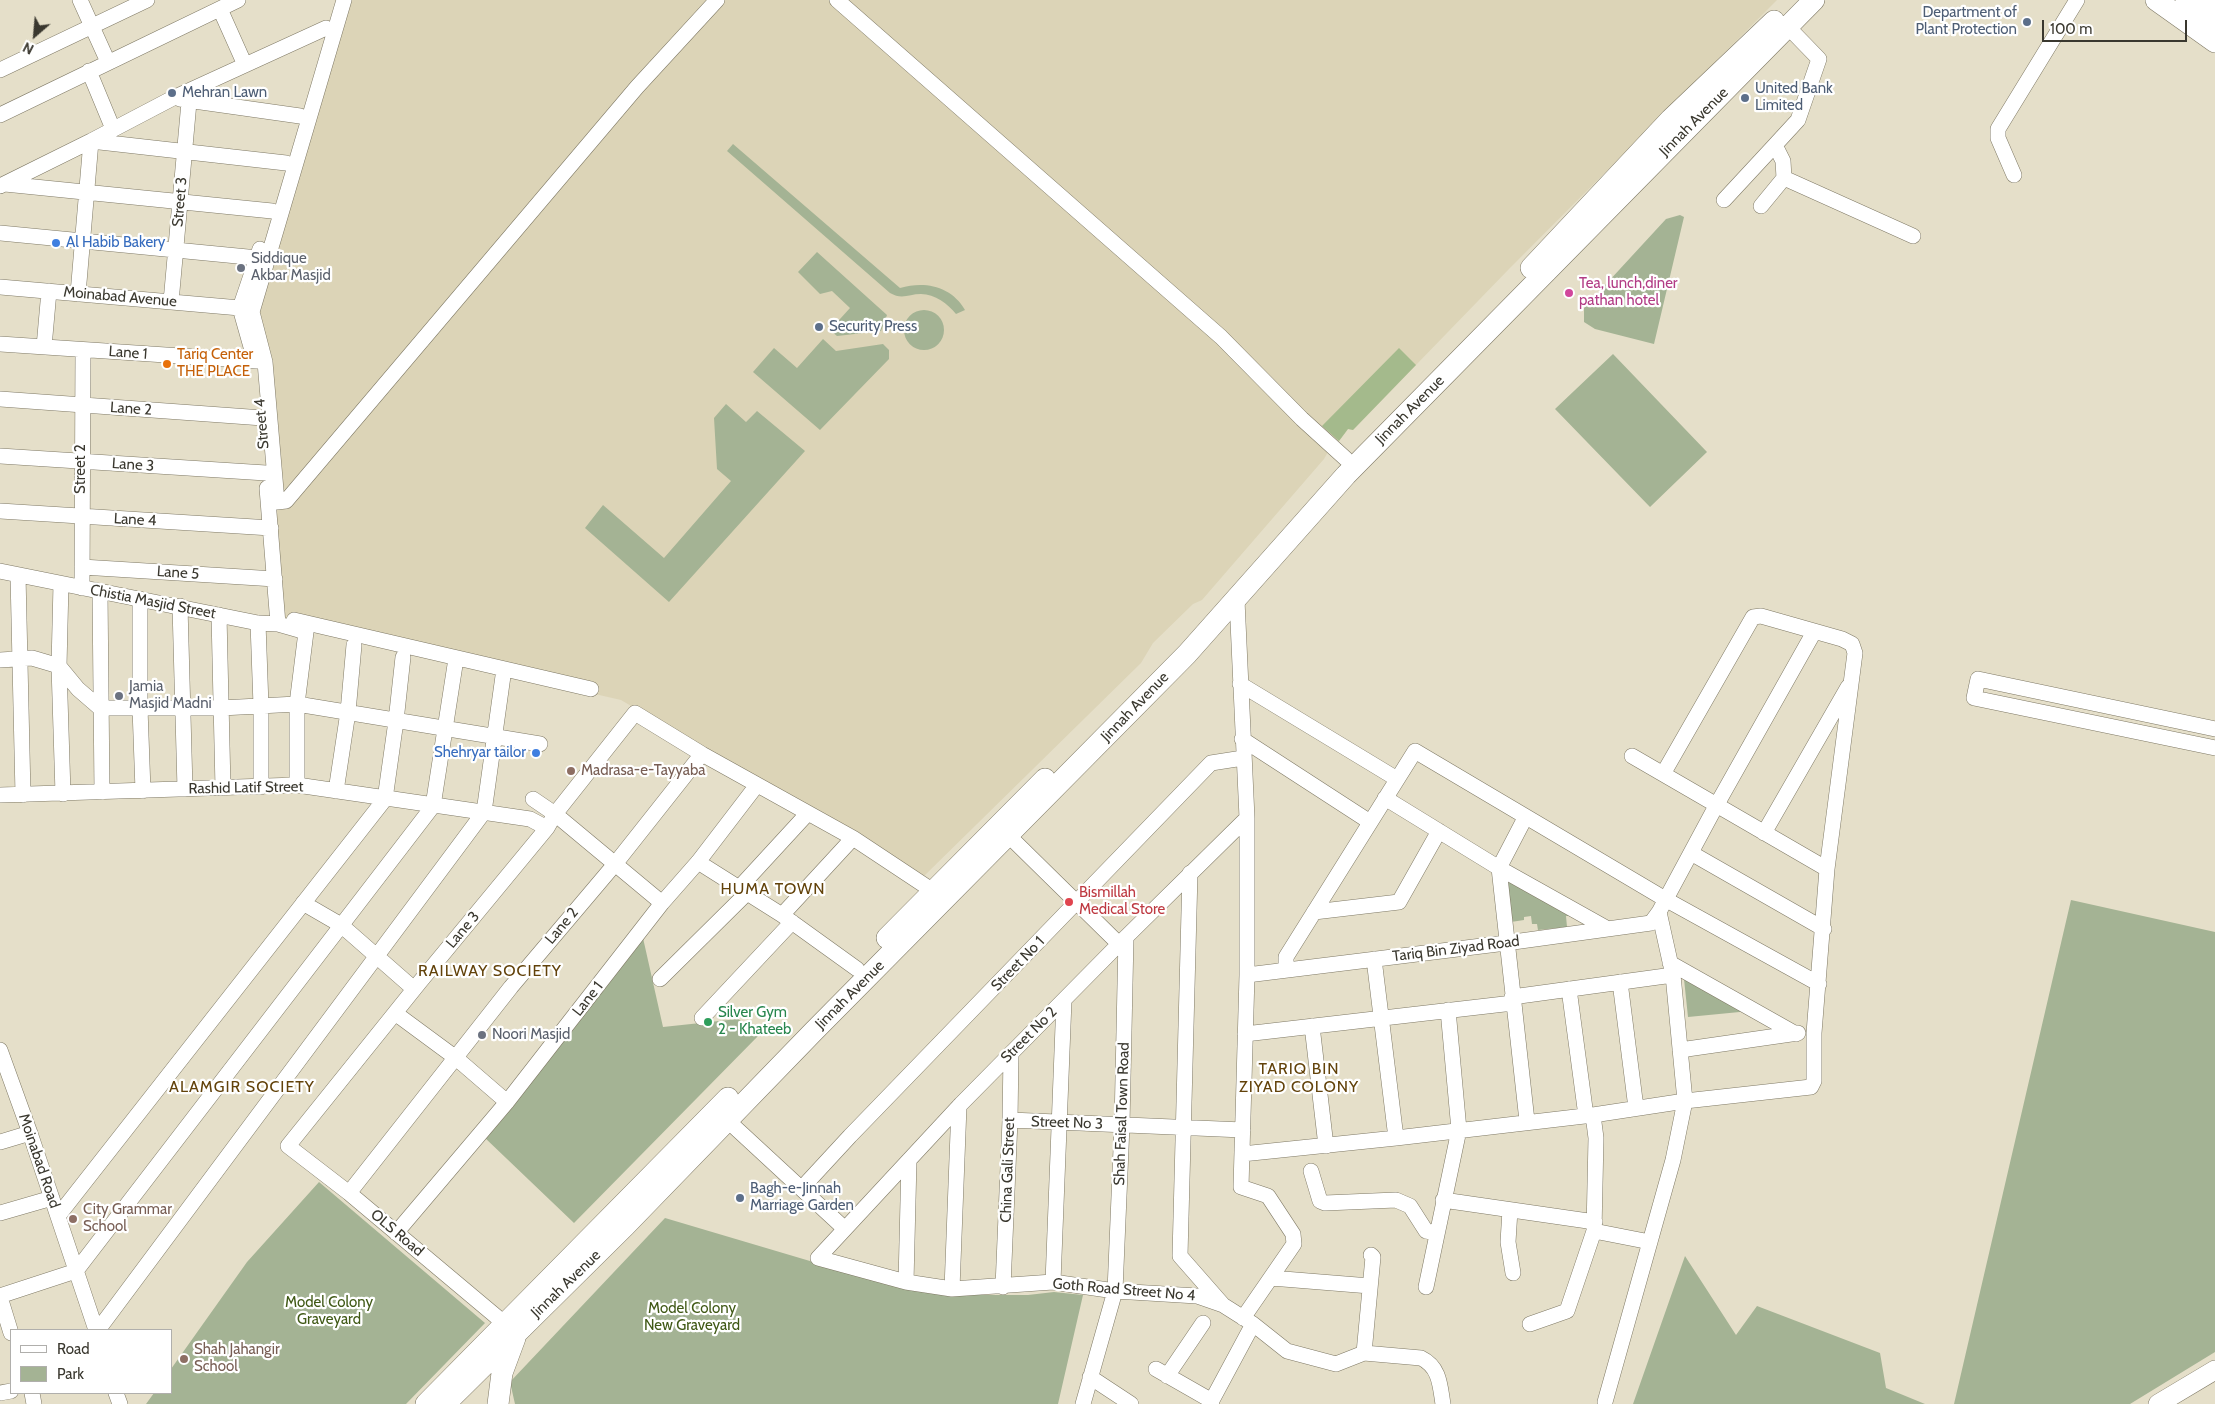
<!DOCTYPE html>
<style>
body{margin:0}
#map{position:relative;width:2215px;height:1404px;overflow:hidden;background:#e5dfc9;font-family:Cabin,sans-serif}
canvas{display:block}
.legend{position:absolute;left:10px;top:1329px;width:162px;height:65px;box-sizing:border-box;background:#fff;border:1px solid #b0afac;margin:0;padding:6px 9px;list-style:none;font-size:15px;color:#3a382f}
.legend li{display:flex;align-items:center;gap:10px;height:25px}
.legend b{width:25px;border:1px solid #b0afac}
.north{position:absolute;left:10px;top:10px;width:50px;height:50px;-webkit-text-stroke:4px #fff;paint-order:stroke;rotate:207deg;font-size:14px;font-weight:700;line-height:20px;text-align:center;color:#3a382f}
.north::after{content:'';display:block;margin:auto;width:18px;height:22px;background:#3a382f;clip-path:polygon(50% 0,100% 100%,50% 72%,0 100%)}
.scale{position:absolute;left:2042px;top:20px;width:145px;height:22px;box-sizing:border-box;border:2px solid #3a382f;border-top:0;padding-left:6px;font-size:15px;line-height:18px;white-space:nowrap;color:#3a382f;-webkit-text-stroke:4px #fff;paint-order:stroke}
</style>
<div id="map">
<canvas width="2215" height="1404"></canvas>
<ul class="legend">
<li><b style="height:6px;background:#fff"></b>Road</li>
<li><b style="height:14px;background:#a4b394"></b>Park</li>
</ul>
<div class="north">N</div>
<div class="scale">100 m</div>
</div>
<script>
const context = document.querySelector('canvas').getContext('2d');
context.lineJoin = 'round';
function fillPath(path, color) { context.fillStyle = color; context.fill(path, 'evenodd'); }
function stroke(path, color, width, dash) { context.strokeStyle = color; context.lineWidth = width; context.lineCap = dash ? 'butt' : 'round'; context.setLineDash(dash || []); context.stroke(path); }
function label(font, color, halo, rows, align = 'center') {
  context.font = font + ' Cabin,sans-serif'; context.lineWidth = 4.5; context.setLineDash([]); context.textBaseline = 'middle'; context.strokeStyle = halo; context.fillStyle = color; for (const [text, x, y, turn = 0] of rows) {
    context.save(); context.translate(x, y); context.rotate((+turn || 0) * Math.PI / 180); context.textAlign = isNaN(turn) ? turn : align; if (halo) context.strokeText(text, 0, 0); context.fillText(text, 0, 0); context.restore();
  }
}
const built = new Path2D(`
 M 338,0 L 1777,0 L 1509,269 L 1353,430 L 1348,429 L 1339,441 L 1329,450 L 1324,459 L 1202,600 L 1193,604 L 1153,643 L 1141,663 L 922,878 L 621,700 L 280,622 L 261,359 L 245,315 Z`);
const green = new Path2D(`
 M 733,144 L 900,288 C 925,281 951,286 965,310 L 956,314 C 948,304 935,294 921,294 C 909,294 902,300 890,293 L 727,151 Z
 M 1680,215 L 1684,217 L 1654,344 L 1595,329 L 1584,322 L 1584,308 L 1666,219 Z
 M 817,252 L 887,315 L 881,331 L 837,336 L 830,330 L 850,308 L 832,291 L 820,294 L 798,272 Z
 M904 330a20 20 0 1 1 40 0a20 20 0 1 1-40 0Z
 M 823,339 L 836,351 L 883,344 L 889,350 L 889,359 L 820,430 L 753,372 L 774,348 L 797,368 Z
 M 1613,354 L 1707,452 L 1650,507 L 1555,409 Z
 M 726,404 L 746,422 L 757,411 L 805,451 L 669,602 L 585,528 L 603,505 L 664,558 L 731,481 L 717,469 L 714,418 Z
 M 1505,876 L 1579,916 L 1566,916 L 1567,927 L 1538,930 L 1537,924 L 1532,924 L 1531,916 L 1524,917 L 1524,920 L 1511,922 Z
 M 2071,900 L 2215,932 L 2215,1352 L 2130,1404 L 1954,1404 Z
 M 643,938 L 663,1027 L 738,1019 L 761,1033 L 574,1223 L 484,1137 Z
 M 1684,979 L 1750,1011 L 1688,1017 Z
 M 319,1182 L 485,1323 L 406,1404 L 146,1404 L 154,1393 L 171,1393 L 171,1369 L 247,1262 Z
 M 665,1218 L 884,1283 L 957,1295 L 1028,1295 L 1054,1292 L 1083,1295 L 1058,1404 L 515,1404 L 510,1382 Z
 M 1685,1256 L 1736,1335 L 1757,1306 L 1880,1353 L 1886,1388 L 1925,1404 L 1633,1404 Z`);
const forest = new Path2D(`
 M 1399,348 L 1416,365 L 1353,430 L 1348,429 L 1339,441 L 1322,426 Z`);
const minor = new Path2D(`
 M 80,0 L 108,62
 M 344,0 L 252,312 L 265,362 L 277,502 L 286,501 L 637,87 L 717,0
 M 837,0 L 1221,337 L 1302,419 L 1346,459
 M 220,9 L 245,65
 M 1788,27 L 1819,59 L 1798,120 L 1775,145 L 1783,161 L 1784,178 L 1913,236
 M 0,70 L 147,0
 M 89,71 L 113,129
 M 180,99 L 300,116
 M 0,115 L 238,0
 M 2014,175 L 1998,138 L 1998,129 L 2077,0
 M 5,184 L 272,211
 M 0,186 L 91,141 L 173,98 L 326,28
 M 1724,200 L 1775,145
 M 1761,206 L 1784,178
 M 0,233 L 258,258
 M 0,287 L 240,308
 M 78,294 L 91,141 L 286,163
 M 171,302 L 189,102
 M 0,344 L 256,361
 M 44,347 L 49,291
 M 255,361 L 240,308 L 260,249
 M 0,399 L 263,418
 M 0,456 L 266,473
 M 267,488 L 278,624
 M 0,511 L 271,528
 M 82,567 L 275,579
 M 0,571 L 258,623 L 278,624 L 306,632 L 297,704 L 297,785
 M 18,575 L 23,795
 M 61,584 L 59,666 L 63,794
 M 82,588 L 83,350
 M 100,592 L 102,792
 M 140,599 L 140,708 L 143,791
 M 1237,600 L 1247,818 L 1247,975 L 1241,1187 L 1268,1196 L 1293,1234 L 1294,1244 L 1243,1318
 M 180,606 L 185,789
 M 219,615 L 223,788
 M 294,620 L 591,689
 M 258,623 L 261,706 L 261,787
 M 0,660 L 32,658 L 59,666 L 78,689 L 100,708 L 221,708 L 297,704 L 540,744
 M 1240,684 L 1397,779
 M 2215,729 L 1978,679 L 1974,698 L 2215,748
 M 1242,739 L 1370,822
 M 1663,774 L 1753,617 L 1761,616 L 1842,639 L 1852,644 L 1855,653 L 1827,869
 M 336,791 L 348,712 L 354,645
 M 0,795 L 297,785 L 530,819 L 547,828
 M 1385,798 L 1499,868 L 1608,929
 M 533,799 L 555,814 L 662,903
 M 1525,818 L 1499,868 L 1527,1121
 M 1764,833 L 1848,687
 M 1009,836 L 1119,944
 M 1691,853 L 1824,929
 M 698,862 L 782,915 L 857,969
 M 1190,873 L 1180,1256 L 1223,1305 L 1253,1324 L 1287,1351 L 1336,1364 L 1364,1353 L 1421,1358 C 1440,1367 1440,1386 1443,1404
 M 739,888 L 808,813
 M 303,903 L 341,925 L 414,989
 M 1314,912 L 1399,902 L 1439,831
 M 782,915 L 853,838
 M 1374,959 L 1396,1138
 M 1670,963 L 1796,1034
 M 1286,970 L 1286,957 L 1415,751 L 1665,899 L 1819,984
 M 1247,975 L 1506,943 L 1651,923 L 1659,912
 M 660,979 L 747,893
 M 1620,982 L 1636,1108
 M 1569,989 L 1586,1116
 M 1512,997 L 1673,975
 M 395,1013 L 456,1058 L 507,1102
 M 702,1018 L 792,922
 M 1312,1026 L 1326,1146
 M 1245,1034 L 1513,1003
 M 0,1050 L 30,1133 L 96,1330
 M 1680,1050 L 1798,1033
 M 727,1120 L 845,1229
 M 1010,1120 L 1243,1130
 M 0,1142 L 30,1133
 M 1242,1154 L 1396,1138 L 1593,1115 L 1685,1101 L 1811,1087 L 1814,1081 L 1814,1033 L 1827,869 L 1632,756
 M 1311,1171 L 1320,1201 L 1325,1203 L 1396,1200 L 1410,1206 L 1426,1231 L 1437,1233
 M 802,1188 L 850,1136 L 1211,763 L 1243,758
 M 349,1193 L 511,987 L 615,864 L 702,754
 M 1443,1200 L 1595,1222
 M 1510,1210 L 1508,1242 L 1513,1273
 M 0,1213 L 52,1198
 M 58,1216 L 385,799 L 396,721 L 403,657
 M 1594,1231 L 1650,1242
 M 396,1233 L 507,1102 L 662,903 L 698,862 L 757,785
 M 1271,1278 L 1370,1286
 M 906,1282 L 909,1160
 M 1053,1282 L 1064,1000
 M 1003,1287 L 1010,1120 L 1011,1054
 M 1426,1287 L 1459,1130 L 1448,1010
 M 952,1289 L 959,1106
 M 0,1296 L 76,1271 L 433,806 L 455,665
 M 0,1297 L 11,1333
 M 1223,1305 L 1197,1296 L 1115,1291 L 1053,1282 L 952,1289 L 906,1282 L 818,1258 L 961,1104 L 1119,944 L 1247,818
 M 504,1323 L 349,1193 L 288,1146 L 419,983 L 547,828 L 555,814 L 635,713 L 702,754 L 853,838 L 933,891
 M 1530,1324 L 1567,1311 L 1594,1231 L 1596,1138 L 1593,1115
 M 98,1330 L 484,812 L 503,676
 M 1364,1353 L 1373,1257 L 1371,1255
 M 1156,1369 L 1212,1401
 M 1167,1376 L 1203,1323
 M 1090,1377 L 1131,1404
 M 0,1393 L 11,1391
 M 32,1393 L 34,1404
 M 116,1393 L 120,1404
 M 1605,1402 L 1673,1160 L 1685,1101 L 1673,975 L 1659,912 L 1716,806 L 1814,632
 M 1083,1404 L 1115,1291 L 1122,1125 L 1126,937
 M 1210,1404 L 1253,1324`);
const major = new Path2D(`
 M 2158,1404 L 2215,1370`);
const highway = new Path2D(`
 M 2156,0 L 2215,42
 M 2186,0 L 2215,21
 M 2212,0 L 2215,2
 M 1531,268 L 1671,119 L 1774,21
 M 887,938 L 1045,779
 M 426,1404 L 728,1098
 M 445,1404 L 625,1226 L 814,1031 L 1187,654 L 1346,475 L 1814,0
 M 498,1404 L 502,1373 L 515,1338`);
const markers = [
 [2027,22,5,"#5c6f8a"],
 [172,93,5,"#5c6f8a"],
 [1745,98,5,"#5c6f8a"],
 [56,243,5,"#3f7fe0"],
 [241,268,5,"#6b7280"],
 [1569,293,5,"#d1479c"],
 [819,327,5,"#5c6f8a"],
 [167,364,5,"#e8710a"],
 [119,696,5,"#6b7280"],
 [536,753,5,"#3f7fe0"],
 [571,771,5,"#8d6e63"],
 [1069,902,5,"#e0444e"],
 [708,1022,5,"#2e9e5b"],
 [482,1035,5,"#6b7280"],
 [740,1198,5,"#5c6f8a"],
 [73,1219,5,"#8d6e63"],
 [184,1359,5,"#8d6e63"]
];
const serviceNames = [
 ["Department of",2017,13,"right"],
 ["Plant Protection",2017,30,"right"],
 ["United Bank",1755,89],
 ["Limited",1755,106],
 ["Mehran Lawn",182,93],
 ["Security Press",829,327],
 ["Bagh-e-Jinnah",750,1189],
 ["Marriage Garden",750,1206]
];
const streetNames = [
 ["Jinnah Avenue",1694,122,-45],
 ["Street 3",180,202,-85],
 ["Moinabad Avenue",120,297,5],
 ["Lane 1",128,353,4],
 ["Lane 2",131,409,4],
 ["Jinnah Avenue",1410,410,-45],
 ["Street 4",262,424,-95],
 ["Lane 3",133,465,4],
 ["Street 2",81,469,-90],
 ["Lane 4",135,520,3],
 ["Lane 5",178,573,4],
 ["Chistia Masjid Street",153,602,11],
 ["Jinnah Avenue",1135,707,-46],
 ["Rashid Latif Street",246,788,-1],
 ["Lane 2",562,926,-50],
 ["Lane 3",463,930,-50],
 ["Tariq Bin Ziyad Road",1456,949,-7],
 ["Street No 1",1018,964,-46],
 ["Jinnah Avenue",850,995,-45],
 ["Lane 1",588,999,-52],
 ["Street No 2",1029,1035,-45],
 ["Shah Faisal Town Road",1122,1114,-88],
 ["Street No 3",1067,1123,2],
 ["Moinabad Road",39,1161,71],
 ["China Gali Street",1008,1170,-88],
 ["OLS Road",397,1233,40],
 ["Jinnah Avenue",566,1284,-44],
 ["Goth Road Street No 4",1124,1290,5]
];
const shopNames = [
 ["Al Habib Bakery",66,243],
 ["Shehryar tailor",526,753,"right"]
];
const worshipNames = [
 ["Siddique",251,259],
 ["Akbar Masjid",251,276],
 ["Jamia",129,687],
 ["Masjid Madni",129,704],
 ["Noori Masjid",492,1035]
];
const hotelNames = [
 ["Tea, lunch,diner",1579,284],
 ["pathan hotel",1579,301]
];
const foodNames = [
 ["Tariq Center",177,355],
 ["THE PLACE",177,372]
];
const educationNames = [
 ["Madrasa-e-Tayyaba",581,771],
 ["City Grammar",83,1210],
 ["School",83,1227],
 ["Shah Jahangir",194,1350],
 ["School",194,1367]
];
const healthNames = [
 ["Bismillah",1079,893],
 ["Medical Store",1079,910]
];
const leisureNames = [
 ["Silver Gym",718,1013],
 ["2 - Khateeb",718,1030]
];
const parkNames = [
 ["Model Colony",329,1303],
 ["Graveyard",329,1320],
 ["Model Colony",692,1309],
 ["New Graveyard",692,1326]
];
const neighbourhoodNames = [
 ["HUMA TOWN",773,889],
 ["RAILWAY SOCIETY",490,971],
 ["TARIQ BIN",1299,1069],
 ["ZIYAD COLONY",1299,1087],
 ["ALAMGIR SOCIETY",242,1087]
];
fillPath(built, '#dcd4b7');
fillPath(green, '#a4b394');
fillPath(forest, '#a4ba8c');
stroke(minor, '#7f7965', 16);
stroke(major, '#7f7965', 20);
stroke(highway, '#7f7965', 22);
stroke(minor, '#fff', 15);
stroke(major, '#fff', 19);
stroke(highway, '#fff', 21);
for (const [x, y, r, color] of markers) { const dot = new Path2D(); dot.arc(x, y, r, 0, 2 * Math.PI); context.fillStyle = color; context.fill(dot); stroke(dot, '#fff', 2); }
label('15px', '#4e5e75', '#fff', serviceNames, 'left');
label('15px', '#3a382f', '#fff', streetNames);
label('15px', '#366cbe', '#fff', shopNames, 'left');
label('15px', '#5b616d', '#fff', worshipNames, 'left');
label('15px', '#b23c85', '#fff', hotelNames, 'left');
label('15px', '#c56008', '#fff', foodNames, 'left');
label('15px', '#785e54', '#fff', educationNames, 'left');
label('15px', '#be3a42', '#fff', healthNames, 'left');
label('15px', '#27864d', '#fff', leisureNames, 'left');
label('15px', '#405916', '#fff', parkNames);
context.letterSpacing = '1px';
label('16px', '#62420a', '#fff', neighbourhoodNames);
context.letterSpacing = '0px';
</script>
